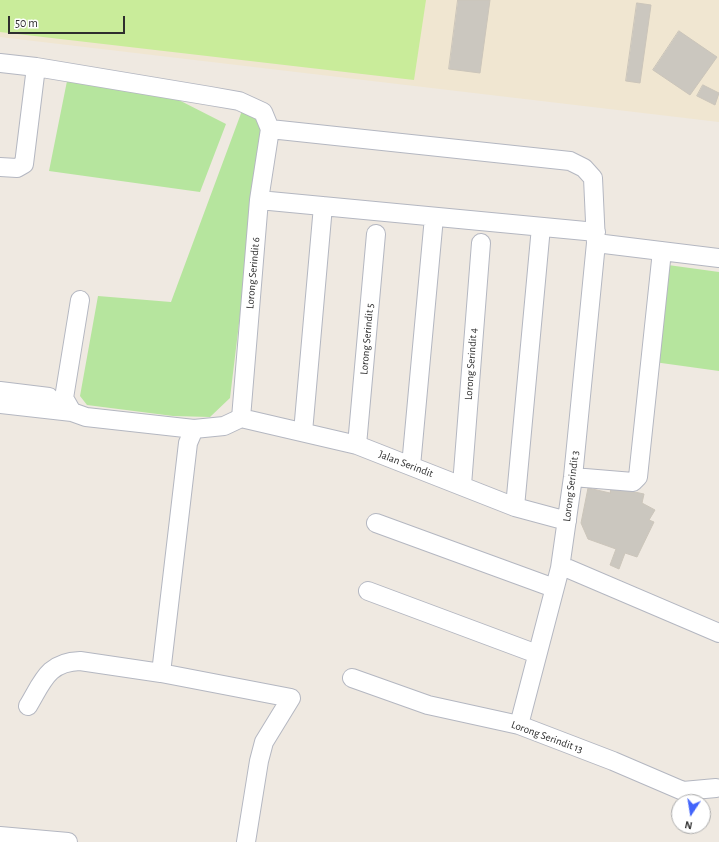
<!DOCTYPE html>
<style>
body{margin:0}
#map{position:relative;width:719px;height:842px;overflow:hidden;background:#efe9e1;font-family:"Alegreya Sans",sans-serif}
canvas{display:block}
.north{position:absolute;left:671px;top:794px;width:40px;height:40px;box-sizing:border-box;background:#fff;border:1px solid #ababab;border-radius:50%;rotate:192deg;font-size:11px;font-weight:700;line-height:16px;text-align:center;color:#2e2e2e}
.north::after{content:'';display:block;margin:auto;width:14px;height:18px;background:#4264fb;clip-path:polygon(50% 0,100% 100%,50% 72%,0 100%)}
.scale{position:absolute;left:8px;top:16px;width:117px;height:18px;box-sizing:border-box;border:2px solid #2e2e2e;border-top:0;padding-left:5px;font-size:12px;line-height:14px;white-space:nowrap;color:#2e2e2e;-webkit-text-stroke:3px #fff;paint-order:stroke}
</style>
<div id="map">
<canvas width="719" height="842"></canvas>
<div class="north">N</div>
<div class="scale">50 m</div>
</div>
<script>
const context = document.querySelector('canvas').getContext('2d');
context.lineJoin = 'round';
function fillPath(path, color) { context.fillStyle = color; context.fill(path, 'evenodd'); }
function stroke(path, color, width, dash) { context.strokeStyle = color; context.lineWidth = width; context.lineCap = dash ? 'butt' : 'round'; context.setLineDash(dash || []); context.stroke(path); }
function label(font, color, halo, rows, align = 'center') {
  context.font = font + ' "Alegreya Sans",sans-serif'; context.lineWidth = 4; context.setLineDash([]); context.textBaseline = 'middle'; context.strokeStyle = halo; context.fillStyle = color; for (const [text, x, y, turn = 0] of rows) {
    context.save(); context.translate(x, y); context.rotate((+turn || 0) * Math.PI / 180); context.textAlign = isNaN(turn) ? turn : align; if (halo) context.strokeText(text, 0, 0); context.fillText(text, 0, 0); context.restore();
  }
}
const education = new Path2D(`
 M 0,0 L 719,0 L 719,122 L 0,37 Z`);
const green = new Path2D(`
 M 68,76 L 165,93 L 226,124 L 200,192 L 49,171 Z
 M 243,108 L 263,124 L 230,398 L 210,417 L 173,416 L 87,405 L 80,396 L 98,296 L 171,302 Z
 M 668,265 L 719,272 L 719,371 L 654,362 Z`);
const pitch = new Path2D(`
 M 0,0 L 426,0 L 414,80 L 0,32 Z`);
const building = new Path2D(`
 M 458,0 L 490,0 L 480,73 L 449,69 Z
 M 637,3 L 651,5 L 640,83 L 626,81 Z
 M 679,31 L 717,57 L 690,95 L 653,70 Z
 M 703,85 L 719,93 L 715,105 L 697,96 Z
 M 611,487 L 644,494 L 642,503 L 655,510 L 649,520 L 654,522 L 637,557 L 625,553 L 619,569 L 610,565 L 616,549 L 588,539 L 581,523 L 588,488 L 610,493 Z`);
const minor = new Path2D(`
 M 0,63 L 36,67 L 210,96 L 239,101 L 263,112 L 270,129 L 259,200 L 241,418
 M 270,129 L 570,161 L 584,168 L 593,178 L 596,243 L 573,477 L 560,568 L 519,725
 M 0,167 L 17,168 L 24,164 L 36,67
 M 259,200 L 596,232
 M 596,243 L 719,258
 M 80,300 L 64,398 L 72,412 L 86,417 L 194,429 L 224,426 L 241,418
 M 0,391 L 49,397
 M 0,404 L 72,412
 M 241,418 L 357,445 L 515,507 L 567,521
 M 194,429 L 188,443 L 161,673 L 291,698 L 264,742 L 259,761 L 246,842
 M 303,432 L 323,206
 M 357,445 L 376,234
 M 411,466 L 434,217
 M 573,477 L 633,482 L 638,477 L 662,251
 M 462,485 L 481,243
 M 515,507 L 541,227
 M 376,523 L 554,588
 M 560,568 L 569,569 L 719,633
 M 368,591 L 537,654
 M 352,678 L 428,705 L 519,725 L 613,761 L 683,791 L 716,788
 M 28,706 C 43,681 48,662 80,661 L 161,673
 M 0,836 L 68,842`);
const streetNames = [
 ["Lorong Serindit 6",253,273,-85],
 ["Lorong Serindit 5",367,339,-85],
 ["Lorong Serindit 4",471,364,-86],
 ["Jalan Serindit",406,464,21],
 ["Lorong Serindit 3",571,486,-83],
 ["Lorong Serindit 13",547,737,20]
];
fillPath(education, '#f0e6d1');
fillPath(green, '#b6e59e');
fillPath(pitch, '#c9ec9a');
fillPath(building, '#cbc7bf');
stroke(building, '#cbc5ba', 1);
stroke(minor, '#b4b7c1', 20);
stroke(minor, '#fff', 18);
label('11px', '#2e2e2e', '#fff', streetNames);
</script>
